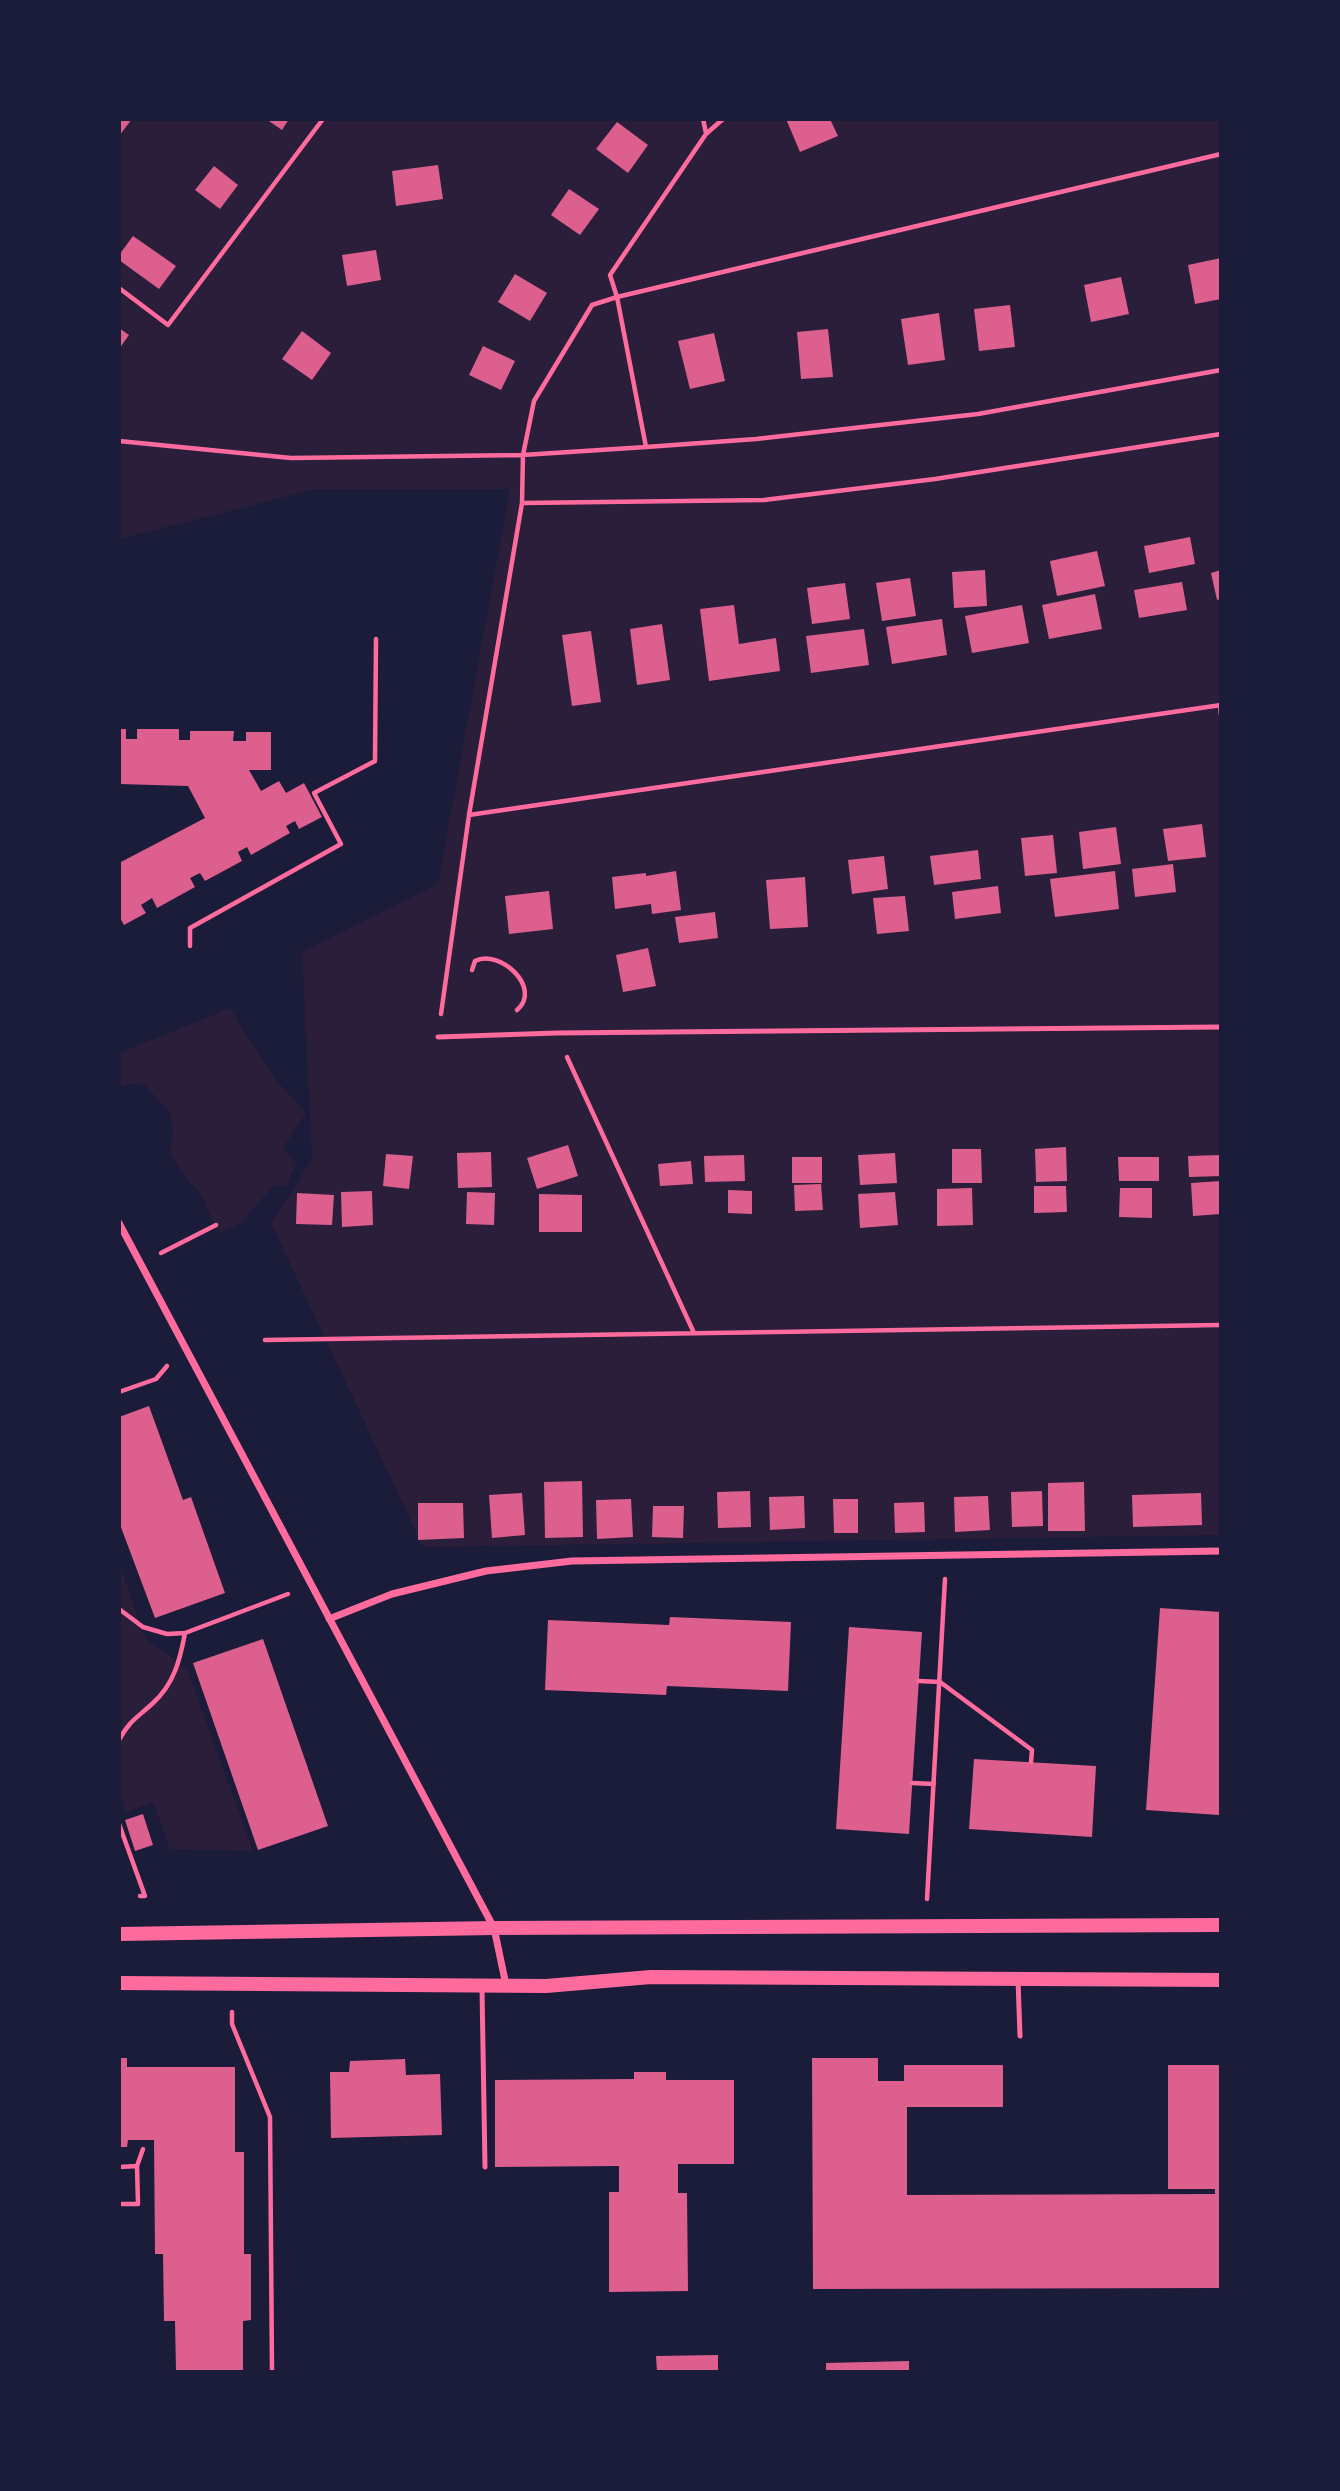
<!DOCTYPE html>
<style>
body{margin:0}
#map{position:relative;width:1340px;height:2491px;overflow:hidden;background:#1b1b3a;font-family:"Varela Round",sans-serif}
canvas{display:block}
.frame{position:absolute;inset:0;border:121px solid #1b1b3a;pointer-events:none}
</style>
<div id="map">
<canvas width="1340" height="2491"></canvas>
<div class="frame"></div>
</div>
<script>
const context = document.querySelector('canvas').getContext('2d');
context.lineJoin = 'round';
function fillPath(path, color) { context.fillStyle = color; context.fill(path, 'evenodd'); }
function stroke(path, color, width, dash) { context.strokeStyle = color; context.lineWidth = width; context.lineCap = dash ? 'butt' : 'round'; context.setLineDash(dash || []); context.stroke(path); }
const green = new Path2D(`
 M 119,119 L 1221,119 L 1221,1535 L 423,1547 L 271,1223 L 312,1159 L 302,952 L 438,884 L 510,489 L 316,489 L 119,539 Z
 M 230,1008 L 275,1079 L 306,1113 L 283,1148 L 297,1162 L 286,1186 L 274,1185 L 241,1223 L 220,1233 L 210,1216 L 201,1194 L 181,1172 L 170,1151 L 173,1131 L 171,1114 L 143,1083 L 119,1086 L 119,1053 Z
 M 119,1562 L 146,1639 L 187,1669 L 253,1851 L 170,1849 L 153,1802 L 126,1812 L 119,1792 Z`);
const building = new Path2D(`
 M 119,119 L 132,119 L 119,136 Z
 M 266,119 L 289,119 L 282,130 Z
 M 786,119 L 830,119 L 838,136 L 800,152 Z
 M 617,122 L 648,145 L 628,173 L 596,149 Z
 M 438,165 L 443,199 L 396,206 L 392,171 Z
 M 214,166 L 238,185 L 220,209 L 195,190 Z
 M 569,189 L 599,209 L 580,235 L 551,215 Z
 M 133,236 L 176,266 L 159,289 L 119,260 L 119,255 Z
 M 376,250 L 381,280 L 347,286 L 342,255 Z
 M 1221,258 L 1221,299 L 1195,304 L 1188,265 Z
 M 515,274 L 547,293 L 530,321 L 498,302 Z
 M 1121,277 L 1129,314 L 1091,322 L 1084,285 Z
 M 1010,305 L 1015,347 L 979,351 L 974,309 Z
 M 939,313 L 945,360 L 908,365 L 901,319 Z
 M 119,328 L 129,335 L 119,349 Z
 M 828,329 L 833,377 L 801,379 L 797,332 Z
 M 302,331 L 331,353 L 312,380 L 282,359 Z
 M 714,333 L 725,381 L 690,389 L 678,341 Z
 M 483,346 L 515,361 L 501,390 L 469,375 Z
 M 1190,537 L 1195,564 L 1149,573 L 1144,546 Z
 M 1097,551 L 1105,586 L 1057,596 L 1050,561 Z
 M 985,570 L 987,606 L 954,608 L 952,572 Z
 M 1221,570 L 1221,599 L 1217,600 L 1211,573 Z
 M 910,578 L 916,616 L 882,621 L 876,583 Z
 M 1182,582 L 1187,610 L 1139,618 L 1134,590 Z
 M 845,583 L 850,619 L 812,624 L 807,588 Z
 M 1095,594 L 1102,629 L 1049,639 L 1042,605 Z
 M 734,605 L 739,644 L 776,638 L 780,671 L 709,681 L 700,609 Z
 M 1022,605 L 1029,643 L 972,653 L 965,616 Z
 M 942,619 L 947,655 L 892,664 L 886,627 Z
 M 662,624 L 670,680 L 637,685 L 630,629 Z
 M 864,629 L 869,665 L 811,673 L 806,636 Z
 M 591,631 L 601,702 L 572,706 L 562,635 Z
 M 119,729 L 126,729 L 126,739 L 137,739 L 137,729 L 179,729 L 179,740 L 190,740 L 190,731 L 234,731 L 233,741 L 246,741 L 246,732 L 271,732 L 271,770 L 249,770 L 261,791 L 279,781 L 286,793 L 304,783 L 322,817 L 299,829 L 295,821 L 286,826 L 290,833 L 251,855 L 247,847 L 238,852 L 242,861 L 205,881 L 200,873 L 190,878 L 195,887 L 157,908 L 152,898 L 141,905 L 146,913 L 124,925 L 119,916 L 119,863 L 205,818 L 188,786 L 119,784 Z
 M 1202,824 L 1206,857 L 1168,861 L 1163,829 Z
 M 1116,827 L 1121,864 L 1083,869 L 1079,832 Z
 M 1053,835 L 1057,873 L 1025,876 L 1021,838 Z
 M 978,850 L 981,879 L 934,885 L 930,856 Z
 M 884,856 L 888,889 L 852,894 L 848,860 Z
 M 1173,864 L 1176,892 L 1135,897 L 1132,869 Z
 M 676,871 L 681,910 L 652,914 L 651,904 L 615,909 L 612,877 L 646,873 L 646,876 Z
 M 1115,871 L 1119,909 L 1055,917 L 1050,879 Z
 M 805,877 L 808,927 L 770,929 L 766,880 Z
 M 998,886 L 1001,913 L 955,919 L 952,892 Z
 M 549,891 L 553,929 L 509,934 L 505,896 Z
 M 905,896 L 909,931 L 877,934 L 873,898 Z
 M 715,912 L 718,938 L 679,943 L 675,917 Z
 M 648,948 L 656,986 L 623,992 L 616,955 Z
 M 568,1145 L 578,1176 L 537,1189 L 527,1158 Z
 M 1066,1147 L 1067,1181 L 1036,1182 L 1035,1149 Z
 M 952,1149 L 981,1149 L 982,1183 L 952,1183 Z
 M 491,1152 L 492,1187 L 458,1188 L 457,1153 Z
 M 895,1153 L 897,1183 L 860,1185 L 858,1155 Z
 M 386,1154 L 413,1156 L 409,1189 L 383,1186 Z
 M 744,1155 L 745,1181 L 705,1182 L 704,1156 Z
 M 1221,1155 L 1221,1176 L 1189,1177 L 1188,1156 Z
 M 792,1157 L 822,1157 L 822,1183 L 792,1183 Z
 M 1118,1157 L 1159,1157 L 1159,1181 L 1119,1181 Z
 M 691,1161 L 693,1184 L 660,1186 L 658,1164 Z
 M 1221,1181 L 1221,1214 L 1193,1216 L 1191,1183 Z
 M 821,1184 L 823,1210 L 795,1211 L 794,1185 Z
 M 1034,1186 L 1066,1186 L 1067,1212 L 1034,1213 Z
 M 972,1188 L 973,1225 L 937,1226 L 937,1189 Z
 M 1120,1188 L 1152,1188 L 1152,1218 L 1119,1217 Z
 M 728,1190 L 752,1191 L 752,1214 L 728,1213 Z
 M 372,1191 L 373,1225 L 342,1227 L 341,1192 Z
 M 467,1192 L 495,1193 L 494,1225 L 466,1224 Z
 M 895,1192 L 898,1225 L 860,1228 L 858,1194 Z
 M 297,1193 L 334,1195 L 332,1225 L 296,1224 Z
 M 539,1194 L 582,1195 L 582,1232 L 539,1232 Z
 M 149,1406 L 183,1500 L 191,1497 L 225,1593 L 155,1618 L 119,1522 L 119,1417 Z
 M 582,1481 L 583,1537 L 545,1538 L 544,1482 Z
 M 1084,1482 L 1085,1531 L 1048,1531 L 1048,1483 Z
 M 750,1491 L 751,1527 L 718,1528 L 717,1492 Z
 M 1042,1491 L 1043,1526 L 1012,1527 L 1011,1492 Z
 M 522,1493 L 525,1535 L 492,1538 L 489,1495 Z
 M 1201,1493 L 1202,1525 L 1133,1527 L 1132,1495 Z
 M 804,1496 L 805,1528 L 770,1530 L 769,1497 Z
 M 988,1496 L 990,1530 L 955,1532 L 954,1497 Z
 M 631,1499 L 633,1537 L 597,1539 L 596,1500 Z
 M 833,1499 L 858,1499 L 858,1533 L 834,1533 Z
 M 924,1502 L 925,1532 L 895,1533 L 894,1503 Z
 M 418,1503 L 463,1503 L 464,1538 L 418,1540 Z
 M 653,1506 L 684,1506 L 683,1538 L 652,1537 Z
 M 1160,1608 L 1221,1612 L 1219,1815 L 1146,1810 Z
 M 670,1617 L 791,1622 L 788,1691 L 667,1686 L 666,1695 L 545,1690 L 548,1620 L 669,1625 Z
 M 849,1627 L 922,1632 L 909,1834 L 836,1829 Z
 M 263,1639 L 328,1826 L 258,1850 L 193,1663 Z
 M 974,1759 L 1096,1766 L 1092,1837 L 969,1829 Z
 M 143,1814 L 153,1845 L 135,1851 L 125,1820 Z
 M 119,2058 L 127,2058 L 127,2067 L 235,2067 L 235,2152 L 244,2152 L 244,2254 L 251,2254 L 251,2320 L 243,2321 L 243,2372 L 176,2372 L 175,2321 L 164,2321 L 163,2254 L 155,2254 L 154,2140 L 128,2140 L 127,2147 L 119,2147 Z
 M 812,2058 L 878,2058 L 878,2081 L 904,2081 L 904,2065 L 1003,2065 L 1003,2107 L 907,2107 L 907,2195 L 1215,2194 L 1215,2189 L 1168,2189 L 1168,2065 L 1221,2065 L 1221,2288 L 813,2289 Z
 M 405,2059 L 406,2075 L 440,2074 L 442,2135 L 331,2138 L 330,2072 L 349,2072 L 350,2061 Z
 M 634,2072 L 666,2072 L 666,2080 L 734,2080 L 734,2164 L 678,2164 L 678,2193 L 687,2193 L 688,2291 L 609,2292 L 609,2192 L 619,2192 L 619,2166 L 495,2167 L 495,2080 L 634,2079 Z
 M 718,2355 L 718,2372 L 657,2372 L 656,2356 Z
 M 909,2361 L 909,2372 L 826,2372 L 826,2363 Z`);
const path = new Path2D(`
 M 703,119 L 706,133
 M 119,288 L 168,325 L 323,119
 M 119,441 L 291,458 L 523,455 L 646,447 L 756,439 L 978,414 L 1221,370
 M 646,447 L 617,297 L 1221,154
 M 522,503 L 764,500 L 935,479 L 1221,434
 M 1220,705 L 1221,715
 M 469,815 L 1221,705
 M 190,946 L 190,928 L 341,844 L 314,793 L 375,761 L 376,639
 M 472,970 L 475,961 C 499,948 543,988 517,1010
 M 441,1014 L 469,815 L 522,503 L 523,455 L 534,401 L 592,305 L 617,297 L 610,275 L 706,134 L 723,119
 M 567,1057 L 694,1333
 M 161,1253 L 216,1225
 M 265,1340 L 1221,1325
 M 119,1392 L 156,1379 L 167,1366
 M 119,1609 L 143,1627 L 167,1634 L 185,1633
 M 919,1681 L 940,1682 L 1032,1750 L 1031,1762
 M 119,1740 C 130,1720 137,1718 153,1703 C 174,1684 180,1660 185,1633 L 288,1594
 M 912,1783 L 934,1784
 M 119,1824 L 145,1896 L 140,1896
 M 927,1899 L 945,1579
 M 232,2012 L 232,2024 L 270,2117 L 272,2372
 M 137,2166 L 143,2149
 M 119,2167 L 137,2166 L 138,2204 L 119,2204`);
const service = new Path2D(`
 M 438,1037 L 556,1033 L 1221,1027
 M 1018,1980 L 1020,2036
 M 482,1989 L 485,2167`);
const minor = new Path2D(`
 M 119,1223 L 494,1928 L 506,1985
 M 329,1619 L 392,1594 L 486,1571 L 572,1561 L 1221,1551`);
const secondary = new Path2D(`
 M 119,1934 L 494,1928 L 1221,1925
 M 119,1983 L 546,1986 L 651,1977 L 1221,1980`);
fillPath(green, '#2a1e3b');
fillPath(building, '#dd5f8e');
stroke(path, '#ff6b9d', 4.5);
stroke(service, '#ff6b9d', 5);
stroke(minor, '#ff6b9d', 7);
stroke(secondary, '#ff6b9d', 14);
</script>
